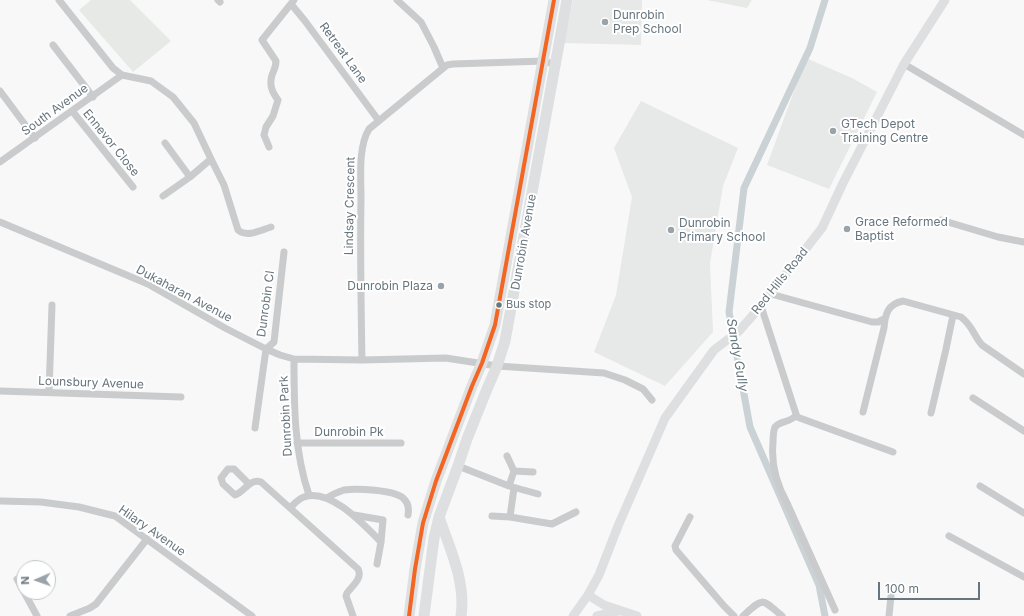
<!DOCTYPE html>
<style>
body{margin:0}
#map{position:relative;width:1024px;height:616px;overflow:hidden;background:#f8f8f8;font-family:Inter,sans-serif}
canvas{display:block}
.north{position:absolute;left:16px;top:560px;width:40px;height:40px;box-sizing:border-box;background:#fff;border:1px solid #c2c8cb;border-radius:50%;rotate:268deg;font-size:11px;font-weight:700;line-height:16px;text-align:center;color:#67757e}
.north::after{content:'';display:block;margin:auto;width:14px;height:18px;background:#9aa3a9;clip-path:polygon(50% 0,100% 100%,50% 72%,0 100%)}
.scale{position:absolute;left:878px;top:582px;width:102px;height:18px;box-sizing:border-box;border:2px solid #67757e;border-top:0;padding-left:5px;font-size:12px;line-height:14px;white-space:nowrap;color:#67757e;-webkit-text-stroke:3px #fff;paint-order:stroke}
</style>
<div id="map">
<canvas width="1024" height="616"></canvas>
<div class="north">N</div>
<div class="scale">100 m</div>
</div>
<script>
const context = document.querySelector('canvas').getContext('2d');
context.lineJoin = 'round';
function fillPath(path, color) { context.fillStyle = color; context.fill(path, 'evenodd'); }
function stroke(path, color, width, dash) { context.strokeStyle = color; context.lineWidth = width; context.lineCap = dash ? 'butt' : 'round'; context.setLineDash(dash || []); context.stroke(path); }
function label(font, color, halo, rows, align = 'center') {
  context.font = font + ' Inter,sans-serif'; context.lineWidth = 4; context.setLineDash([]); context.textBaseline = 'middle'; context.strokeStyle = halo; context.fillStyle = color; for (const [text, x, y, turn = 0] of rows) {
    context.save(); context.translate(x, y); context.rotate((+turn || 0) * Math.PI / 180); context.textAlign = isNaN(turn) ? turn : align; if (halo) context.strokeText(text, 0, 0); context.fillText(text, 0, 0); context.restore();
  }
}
const built = new Path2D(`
 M 573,0 L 642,0 L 641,45 L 564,43 Z
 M 806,58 L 852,78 L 877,92 L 829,189 L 767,165 Z
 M 641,101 L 738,148 L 723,186 L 710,263 L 713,332 L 665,386 L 594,352 L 616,295 L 632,197 L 614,148 Z`);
const green = new Path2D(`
 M 91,0 L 130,0 L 171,41 L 133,72 L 79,10 Z
 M 707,0 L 752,0 L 747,8 Z`);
const canal = new Path2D(`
 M 825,616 L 819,585 L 750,427 L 729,312 L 744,188 L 810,48 L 825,0`);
const minor = new Path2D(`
 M 59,0 L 113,68 L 122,75 L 151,81 L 173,97 L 194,123 L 211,159 L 224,185 L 238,230 C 247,238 261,230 271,227
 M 218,0 L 220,2
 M 397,0 L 421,22 L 434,47 L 443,68
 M 291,4 L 305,21 L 379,121
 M 53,45 L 93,97
 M 904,64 L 1024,135
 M 0,91 L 35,138
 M 73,112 L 133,187
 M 165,143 L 190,177
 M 269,147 L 264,135 L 266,127 L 273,116 L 278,100 C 272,92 269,85 272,75 C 274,70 276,67 276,61 L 262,40 L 294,0
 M 0,162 L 122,75
 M 163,196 L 190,177 L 211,159
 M 941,220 L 998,237 L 1024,242
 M 0,222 L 148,284 L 225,328 L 266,349 L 280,355 L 294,359 L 362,360 L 446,358 L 497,366 L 604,373 L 625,380 L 643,389 L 652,400
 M 771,294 L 872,322 L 878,322 L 884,319
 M 761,306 L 797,417 L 893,452
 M 294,359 C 294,405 294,451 309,495
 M 362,360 C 361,306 360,252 361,198 C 361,178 358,147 369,129 L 447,65 L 453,64 L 544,61 L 556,65
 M 0,391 L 181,397
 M 49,392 L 52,305
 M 973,398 L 1024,431
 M 863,412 L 884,328 C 885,314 888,304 903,301 L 961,317 C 973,326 973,335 982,345 L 1024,374
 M 931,413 L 946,349 L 953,315
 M 796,415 C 791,423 780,420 775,427 C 773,432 773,438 773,443 C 771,463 777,485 787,503 L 835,610
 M 255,428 L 266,349 L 274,342 L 284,252
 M 297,443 L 401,443
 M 507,456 L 514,471 L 509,486
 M 458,466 L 509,486 L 538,494
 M 514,471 L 533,472
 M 249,484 L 234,469 L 228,469 L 221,478 L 223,484 L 235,495 C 245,492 249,478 261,482 L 358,569 C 363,578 352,586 347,593 L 346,596 L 353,616
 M 980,486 L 1024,513
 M 327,498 C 333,494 338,492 344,490 C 357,488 394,490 403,498 C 409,503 409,509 408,515
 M 0,501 L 41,502 L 79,507 L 115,516 L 252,616
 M 290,508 C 294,504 298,499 304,497 C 330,487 365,526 381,542
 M 354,515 L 383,520 L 381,542 L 377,564
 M 492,516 L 510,517 L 514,488
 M 510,517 L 552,524 L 576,512
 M 690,517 L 675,546 L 676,550 L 724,606 L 734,616
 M 949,536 L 1024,577
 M 17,579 L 37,616
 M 70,616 L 90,608 L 96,604 L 147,539
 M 743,616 C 764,597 761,598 782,616
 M 889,616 L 891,596`);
const major = new Path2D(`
 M 588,595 L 604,605 L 637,616
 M 573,616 L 588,595 L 599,575 L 618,526 L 665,418 L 714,350 L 739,331 L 761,306 L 822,228 L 843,183 L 904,64 L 945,0
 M 597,616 L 619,611`);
const highway = new Path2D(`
 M 439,517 C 450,549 466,582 461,616
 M 409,616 L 415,569 L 423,523 L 436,481 L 472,386 L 482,363 L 495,325 L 554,0
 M 424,616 L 434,538 L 439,517 L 458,466 L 467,439 L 487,389 L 497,366 L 505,341 L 567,0`);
const bus1 = new Path2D(`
 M 409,616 L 415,569 L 423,523 L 436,481 L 472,386 L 482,363 L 495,325 L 554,0`);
const markers = [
 [605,22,4,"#9aa3a9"],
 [833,131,4,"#9aa3a9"],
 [847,229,4,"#9aa3a9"],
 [671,230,4,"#9aa3a9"],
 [441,286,4,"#9aa3a9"],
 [499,305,3.5,"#67757e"]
];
const busNames = [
 ["Bus stop",506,305]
];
const poiNames = [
 ["Dunrobin",613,15],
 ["Prep School",613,29],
 ["GTech Depot",841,124],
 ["Training Centre",841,138],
 ["Grace Reformed",855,222],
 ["Baptist",855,236],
 ["Dunrobin",679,223],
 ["Primary School",679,237],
 ["Dunrobin Plaza",433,286,"right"]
];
const streetNames = [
 ["Retreat Lane",343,53,54],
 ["South Avenue",55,110,-36],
 ["Ennevor Close",111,143,51],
 ["Lindsay Crescent",350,206,-89],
 ["Dunrobin Avenue",524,242,-80],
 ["Red Hills Road",780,281,-51],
 ["Dukaharan Avenue",184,294,28],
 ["Dunrobin Cl",266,304,-82],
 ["Lounsbury Avenue",91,383,2],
 ["Dunrobin Park",286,416,-93],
 ["Dunrobin Pk",349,432],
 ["Hilary Avenue",152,531,35]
];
const waterNames = [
 ["Sandy Gully",737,355,80]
];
fillPath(built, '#e7e8e8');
fillPath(green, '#e7e9e6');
stroke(canal, '#cbd2d5', 7);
stroke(minor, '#c9cbcc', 7);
stroke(major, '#dedfe0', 9);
stroke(highway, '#dedfe0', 11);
stroke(bus1, '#f26522', 4);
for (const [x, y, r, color] of markers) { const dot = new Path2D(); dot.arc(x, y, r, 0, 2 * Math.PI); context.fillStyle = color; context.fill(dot); stroke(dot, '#fff', 1.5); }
label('11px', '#67757e', '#fff', busNames, 'left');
label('12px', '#67757e', '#fff', poiNames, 'left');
label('12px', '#67757e', '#fff', streetNames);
label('italic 13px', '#67797f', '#fff', waterNames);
</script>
